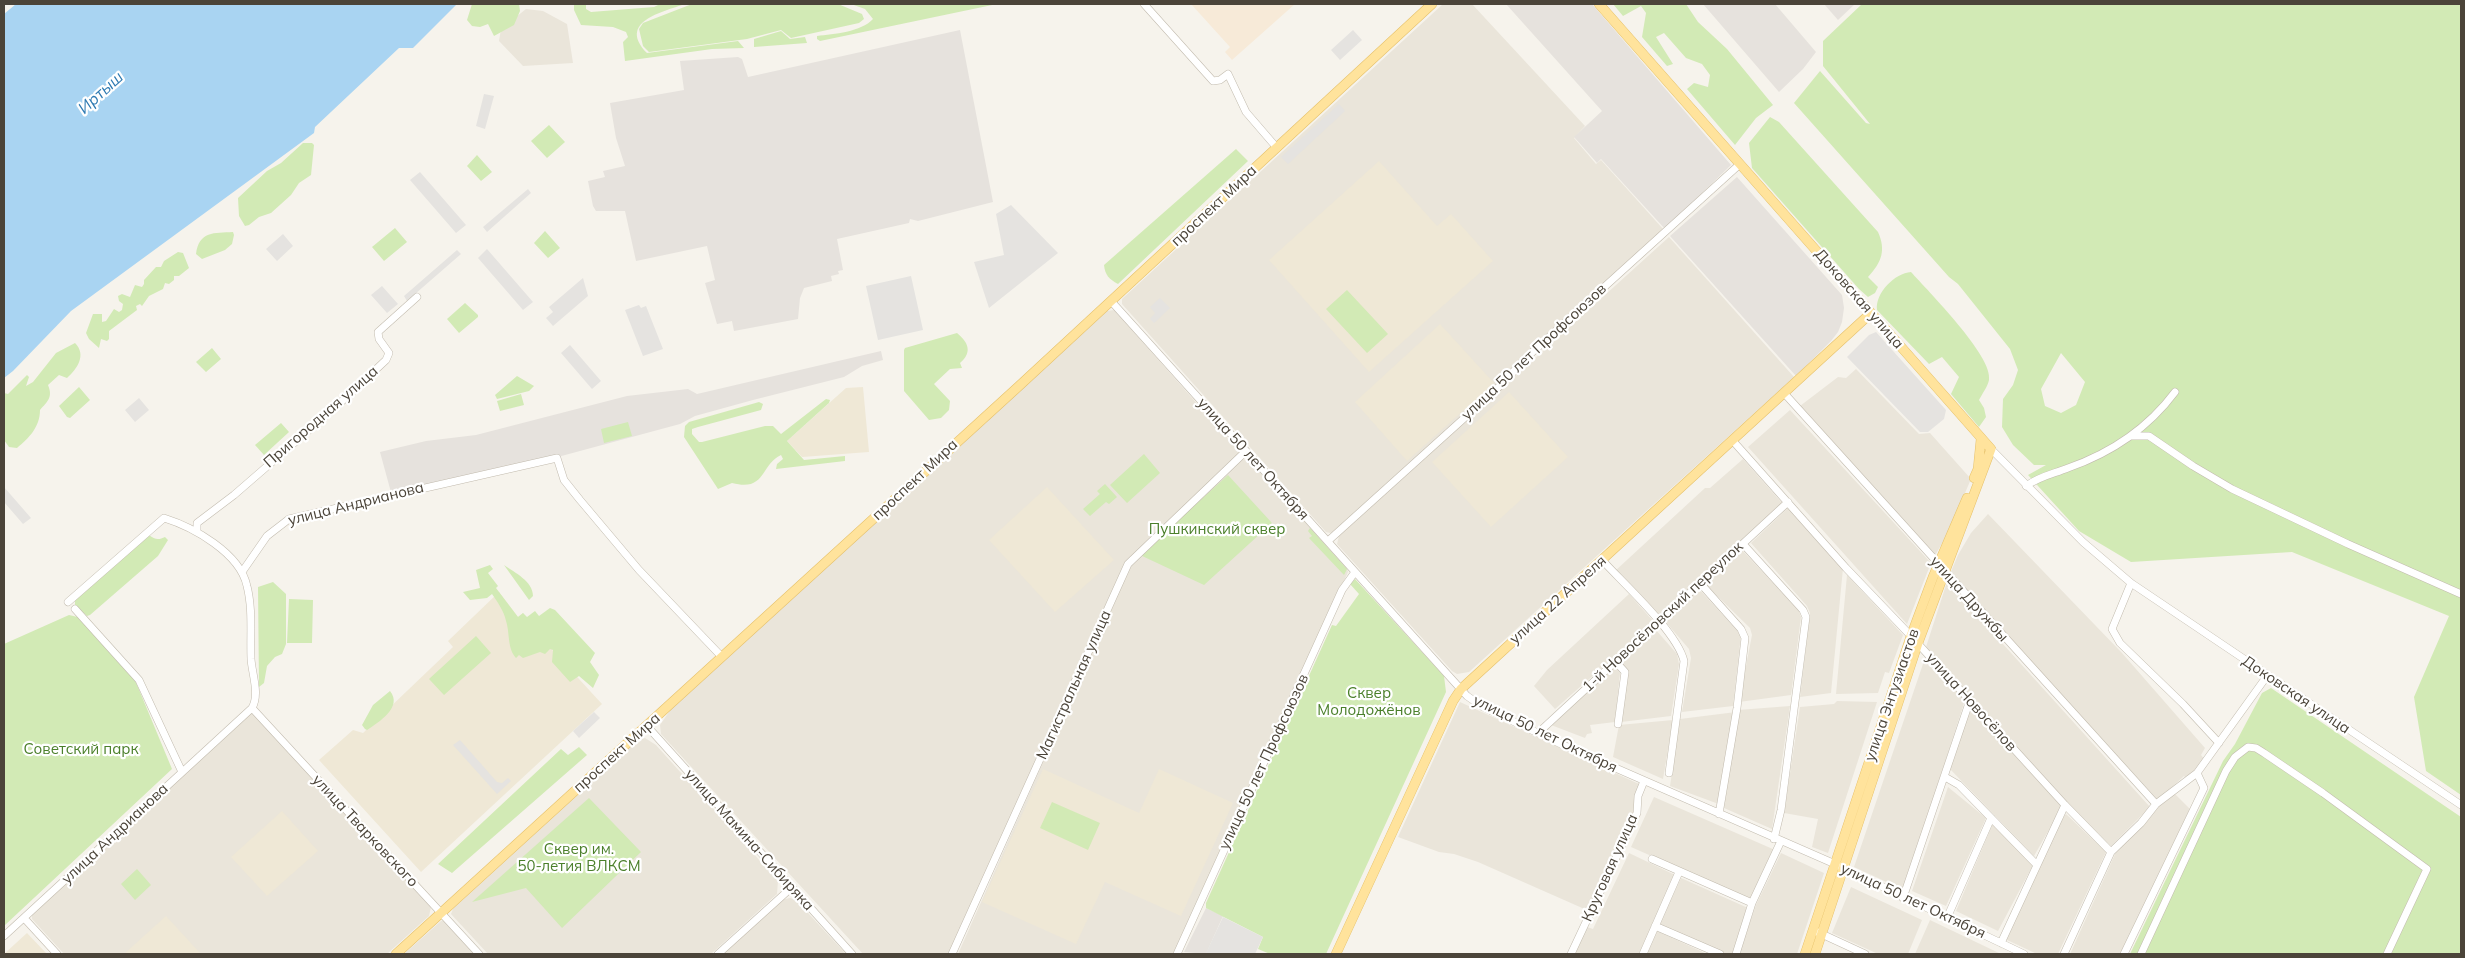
<!DOCTYPE html>
<meta charset="utf-8">
<style>
body{margin:0}
#map{position:relative;width:2465px;height:958px;overflow:hidden;background:#f6f3ec;font-family:Mulish,sans-serif}
canvas{display:block}
.frame{position:absolute;inset:0;border:5px solid #4b4439;pointer-events:none}
</style>
<div id="map">
<canvas width="2465" height="958"></canvas>
<div class="frame"></div>
</div>
<script>
const context = document.querySelector('canvas').getContext('2d');
context.lineJoin = 'round';
function fillPath(path, color) { context.fillStyle = color; context.fill(path, 'evenodd'); }
function stroke(path, color, width, dash) { context.strokeStyle = color; context.lineWidth = width; context.lineCap = dash ? 'butt' : 'round'; context.setLineDash(dash || []); context.stroke(path); }
function label(font, color, halo, rows, align = 'center') {
  context.font = font + ' Mulish,sans-serif'; context.lineWidth = 4.5; context.setLineDash([]); context.textBaseline = 'middle'; context.strokeStyle = halo; context.fillStyle = color; for (const [text, x, y, turn = 0] of rows) {
    context.save(); context.translate(x, y); context.rotate((+turn || 0) * Math.PI / 180); context.textAlign = isNaN(turn) ? turn : align; if (halo) context.strokeText(text, 0, 0); context.fillText(text, 0, 0); context.restore();
  }
}
const residential = new Path2D(`
 M 1443,4 L 1472,4 L 1585,126 L 1574,138 L 1596,164 L 1601,160 L 1664,230 L 1336,531 L 1330,533 L 1326,532 L 1122,304 L 1122,299 Z
 M 526,9 L 543,11 L 567,24 L 573,63 L 523,66 L 499,41 L 501,29 Z
 M 1669,237 L 1794,377 L 1469,672 L 1457,674 L 1452,671 L 1337,544 L 1339,536 Z
 M 1114,310 L 1240,452 L 1128,560 L 949,954 L 863,954 L 661,734 L 660,725 L 671,709 L 1107,311 Z
 M 1856,369 L 1919,434 L 1930,433 L 1971,479 L 1947,535 L 1934,557 L 1800,406 L 1838,377 L 1846,378 Z
 M 1790,410 L 1931,563 L 1907,624 L 1748,447 Z
 M 1248,459 L 1347,568 L 1348,572 L 1174,954 L 958,954 L 1129,568 L 1134,559 L 1241,460 Z
 M 1743,459 L 1782,503 L 1658,617 L 1615,571 L 1705,488 L 1710,488 Z
 M 1788,508 L 1843,568 L 1831,693 L 1800,697 L 1810,613 L 1807,606 L 1751,543 Z
 M 1988,514 L 2122,653 L 2205,748 L 2201,755 L 2205,760 L 2186,778 L 2184,776 L 2158,800 L 1950,574 L 1958,555 L 1971,533 Z
 M 1742,550 L 1799,611 L 1801,617 L 1791,695 L 1739,702 L 1752,635 L 1750,628 L 1704,583 Z
 M 1847,575 L 1903,635 L 1889,673 L 1885,672 L 1878,693 L 1836,694 Z
 M 1947,582 L 2150,807 L 2111,846 L 2068,803 L 1926,647 Z
 M 1699,589 L 1741,635 L 1733,706 L 1682,712 L 1691,658 L 1689,649 L 1664,620 Z
 M 1629,594 L 1654,622 L 1555,709 L 1534,686 L 1547,670 Z
 M 1656,630 L 1677,654 L 1679,664 L 1671,716 L 1621,722 L 1628,673 L 1619,663 Z
 M 1924,661 L 1965,700 L 1904,890 L 1854,867 Z
 M 1614,666 L 1620,673 L 1615,722 L 1590,725 L 1592,733 L 1587,734 L 1585,738 L 1551,725 Z
 M 1837,701 L 1877,702 L 1828,853 L 1812,847 L 1818,819 L 1784,813 L 1800,707 L 1834,704 Z
 M 1460,702 L 1639,784 L 1635,813 L 1589,911 L 1478,862 L 1454,854 L 1439,852 L 1398,837 Z
 M 1790,706 L 1772,829 L 1724,808 L 1738,710 Z
 M 1971,708 L 2062,807 L 2034,856 L 1950,769 Z
 M 252,712 L 431,907 L 429,916 L 387,954 L 64,954 L 32,919 L 32,915 Z
 M 1736,712 L 1724,806 L 1670,786 L 1680,719 Z
 M 1673,720 L 1663,779 L 1613,757 L 1619,725 Z
 M 645,738 L 656,745 L 778,881 L 777,894 L 711,954 L 488,954 L 451,914 L 453,909 L 638,740 Z
 M 1948,787 L 1986,818 L 1946,906 L 1912,891 Z
 M 2175,794 L 2190,809 L 2121,954 L 2070,954 L 2116,852 L 2156,808 Z
 M 1654,797 L 1775,850 L 1751,900 L 1631,847 Z
 M 2066,814 L 2106,852 L 2058,954 L 2037,954 L 2005,939 L 2060,821 Z
 M 1993,823 L 2034,863 L 1998,931 L 1956,911 Z
 M 1629,853 L 1675,875 L 1639,954 L 1575,954 L 1587,927 L 1593,929 Z
 M 1781,853 L 1824,873 L 1797,954 L 1739,954 L 1756,905 Z
 M 1681,878 L 1748,908 L 1733,954 L 1725,954 L 1659,925 Z
 M 1851,887 L 1922,920 L 1908,954 L 1878,954 L 1832,933 Z
 M 790,898 L 796,900 L 846,954 L 722,954 L 781,900 Z
 M 444,920 L 477,954 L 404,954 L 441,921 Z
 M 1930,920 L 2001,954 L 1915,954 Z
 M 1657,931 L 1707,954 L 1647,954 Z`);
const commercial = new Path2D(`
 M 1191,4 L 1295,4 L 1232,60 L 1225,52 L 1230,47 Z`);
const industrial = new Path2D(`
 M 1506,4 L 1592,4 L 1731,165 L 1665,229 L 1601,159 L 1597,163 L 1574,137 L 1602,111 Z
 M 1703,4 L 1775,4 L 1816,52 L 1803,69 L 1779,92 Z
 M 1824,4 L 1855,4 L 1838,20 Z
 M 960,30 L 993,202 L 918,221 L 910,219 L 909,223 L 837,239 L 843,270 L 838,271 L 839,274 L 831,276 L 832,281 L 804,288 L 800,298 L 798,319 L 734,331 L 732,321 L 717,324 L 705,283 L 715,280 L 707,246 L 636,261 L 625,211 L 596,211 L 593,206 L 588,181 L 605,177 L 603,171 L 625,166 L 616,138 L 610,103 L 684,90 L 680,61 L 738,57 L 742,59 L 748,77 Z
 M 1737,177 L 1842,295 L 1844,308 L 1842,322 L 1838,332 L 1831,341 L 1796,376 L 1670,236 Z
 M 881,351 L 883,360 L 862,366 L 844,377 L 753,400 L 695,416 L 680,424 L 554,458 L 392,496 L 380,452 L 426,441 L 476,435 L 627,396 L 688,389 L 697,394 Z
 M 1206,908 L 1223,916 L 1206,954 L 1184,952 Z`);
const education = new Path2D(`
 M 1379,161 L 1437,226 L 1451,214 L 1493,261 L 1369,372 L 1269,260 Z
 M 1440,324 L 1494,383 L 1407,461 L 1355,402 Z
 M 863,387 L 869,452 L 802,457 L 787,441 L 846,388 Z
 M 1509,392 L 1568,457 L 1491,527 L 1432,462 Z
 M 1047,487 L 1114,560 L 1055,612 L 989,540 Z
 M 499,592 L 518,617 L 523,613 L 534,630 L 602,704 L 421,872 L 319,760 L 353,730 L 363,733 L 453,647 L 448,641 Z
 M 1043,769 L 1139,813 L 1159,769 L 1233,803 L 1181,916 L 1105,882 L 1076,944 L 982,902 Z
 M 282,811 L 318,851 L 267,896 L 231,857 Z
 M 166,916 L 201,954 L 124,954 Z
 M 27,933 L 47,954 L 4,954 Z`);
const green = new Path2D(`
 M 472,4 L 519,4 L 520,11 L 514,25 L 494,36 L 488,24 L 480,27 L 472,26 L 467,20 Z
 M 574,4 L 586,4 L 586,9 L 591,12 L 654,7 L 660,4 L 685,4 C 662,12 617,22 647,53 L 738,41 L 744,48 L 712,49 L 625,61 L 623,42 L 628,37 L 626,32 L 613,27 L 581,25 L 574,10 Z
 M 692,4 L 838,4 L 862,14 L 864,19 L 859,23 L 791,38 L 781,30 L 747,39 L 649,52 L 643,46 L 639,29 L 643,23 Z
 M 851,4 L 997,4 L 820,41 L 817,39 L 817,36 C 834,34 861,32 873,19 L 865,9 Z
 M 1613,4 L 1686,4 L 1698,22 L 1727,49 L 1773,105 L 1756,118 L 1735,145 L 1687,89 L 1694,83 L 1708,87 L 1710,75 L 1702,64 L 1686,58 L 1664,33 L 1656,37 L 1673,64 L 1667,66 L 1642,37 L 1646,13 L 1641,6 L 1623,16 Z
 M 1862,4 L 2461,4 L 2461,795 L 2426,771 L 2414,697 L 2449,616 L 2292,552 L 2131,562 L 2079,531 L 2028,475 L 2046,465 L 2034,465 L 2013,445 L 2002,427 L 2003,399 L 2013,385 L 2018,370 L 2010,349 L 1958,284 L 1949,277 L 1794,103 L 1820,71 L 1866,123 L 1870,124 L 1823,66 L 1823,41 ZM 2061,353 L 2085,382 L 2076,405 L 2061,413 L 2045,406 L 2041,389 Z
 M 781,31 L 790,39 L 805,37 L 807,43 L 754,47 L 754,39 Z
 M 1770,117 L 1779,122 L 1878,232 C 1886,250 1882,262 1868,277 L 1878,287 L 1875,293 L 1868,297 L 1859,289 L 1752,168 L 1749,143 Z
 M 549,125 L 565,142 L 547,158 L 531,141 Z
 M 303,143 L 312,143 L 314,145 L 311,175 L 299,183 L 291,195 L 271,213 L 259,217 L 249,225 L 245,226 L 239,216 L 238,198 L 267,171 L 281,163 Z
 M 1236,149 L 1248,161 L 1118,284 C 1109,279 1105,275 1104,265 Z
 M 477,155 L 492,172 L 481,181 L 467,166 Z
 M 395,228 L 407,242 L 384,261 L 372,247 Z
 M 545,231 L 560,248 L 548,258 L 534,243 Z
 M 233,232 L 234,235 L 232,244 L 225,250 L 202,259 L 196,254 C 199,231 214,233 233,232 Z
 M 178,252 L 183,253 L 189,268 L 179,276 L 174,276 L 174,280 L 169,284 L 165,283 L 163,289 L 149,296 L 142,306 L 140,304 L 136,306 L 137,310 L 109,331 L 109,339 L 107,341 L 101,339 L 99,348 L 89,339 L 86,333 L 93,314 L 102,314 L 102,322 L 106,321 L 114,309 L 119,312 L 122,310 L 123,304 L 119,301 L 118,296 L 122,294 L 130,297 L 135,285 L 142,287 L 144,284 L 144,280 L 156,267 L 161,267 L 164,261 Z
 M 1911,272 C 1927,290 1994,357 1989,380 C 1988,386 1982,394 1979,400 L 1984,408 L 1986,417 L 1979,427 L 1951,394 L 1959,377 L 1942,357 L 1929,364 L 1877,310 C 1875,293 1895,273 1911,272 Z
 M 1347,290 L 1388,334 L 1367,353 L 1326,309 Z
 M 465,303 L 478,315 L 478,317 L 459,333 L 447,319 Z
 M 957,333 C 968,342 973,352 960,363 L 962,368 L 950,369 L 934,384 L 950,401 L 949,410 L 941,418 L 929,420 L 904,391 L 904,350 L 905,348 Z
 M 75,343 C 87,355 77,369 67,378 L 59,375 L 48,385 C 53,397 48,401 40,410 C 40,427 29,438 17,448 L 9,447 L 4,440 L 4,393 L 8,394 L 27,375 L 29,377 L 26,386 L 33,382 L 56,353 Z
 M 212,348 L 221,359 L 206,372 L 196,362 Z
 M 517,376 L 534,386 L 529,391 L 497,399 L 495,395 Z
 M 79,387 L 90,400 L 70,418 L 67,417 L 59,406 Z
 M 521,394 L 524,405 L 500,411 L 497,401 Z
 M 826,399 L 830,400 L 829,403 L 787,441 L 804,460 L 845,456 L 845,461 L 776,469 L 777,464 L 783,459 L 781,455 C 760,465 766,492 732,483 L 718,489 L 684,437 L 685,426 L 689,422 L 759,402 L 763,404 L 761,410 L 698,427 L 692,429 L 692,434 L 699,442 L 702,442 L 765,426 L 773,426 L 781,434 Z
 M 628,422 L 632,436 L 604,443 L 601,429 Z
 M 281,423 L 289,432 L 264,455 L 255,445 Z
 M 1144,454 L 1160,473 L 1127,503 L 1110,485 Z
 M 1228,475 L 1272,523 L 1204,585 L 1140,555 Z
 M 1105,484 L 1117,497 L 1109,504 L 1106,502 L 1090,516 L 1083,509 L 1100,494 L 1097,491 Z
 M 1310,528 L 1347,569 L 1344,575 L 1309,538 L 1312,536 L 1308,531 Z
 M 149,535 C 155,540 159,540 165,537 L 168,540 L 158,556 L 90,615 L 87,616 L 75,605 L 75,599 Z
 M 490,565 L 493,569 L 488,573 L 498,586 L 496,588 L 518,617 L 523,613 L 527,617 L 535,611 L 539,616 L 550,608 L 555,610 L 595,653 L 590,662 L 599,675 L 593,688 L 579,676 L 570,682 L 552,662 L 553,650 L 550,649 L 545,654 L 540,652 L 523,658 L 519,655 L 516,658 C 507,648 510,633 506,621 C 504,611 498,603 492,594 L 487,598 L 470,600 L 463,592 L 480,588 L 476,570 Z
 M 504,565 C 515,573 533,581 533,596 L 529,600 Z
 M 1355,579 L 1444,676 L 1446,692 L 1326,954 L 1270,954 L 1258,949 L 1263,937 L 1206,908 L 1206,903 L 1332,625 L 1336,626 L 1359,594 L 1350,584 Z
 M 273,582 L 286,594 L 286,644 L 282,654 L 275,657 L 267,666 L 264,683 L 259,687 L 258,587 Z
 M 289,599 L 313,600 L 312,643 L 287,643 Z
 M 69,615 L 82,618 L 135,680 L 172,769 L 4,926 L 4,644 Z
 M 476,636 L 491,653 L 444,695 L 429,679 Z
 M 2271,688 L 2461,817 L 2461,954 L 2130,954 L 2223,761 L 2235,744 L 2262,693 Z
 M 390,691 C 403,707 379,722 367,730 L 365,729 L 362,725 L 373,705 Z
 M 579,747 L 587,755 L 452,873 L 438,864 L 561,749 L 568,755 Z
 M 589,798 L 641,852 L 562,928 L 526,888 L 472,902 Z
 M 1052,802 L 1100,823 L 1088,850 L 1040,828 Z
 M 137,869 L 151,885 L 135,900 L 121,884 Z`);
const parking = new Path2D(`
 M 1353,30 L 1362,40 L 1340,60 L 1331,50 Z
 M 484,94 L 494,96 L 485,129 L 476,126 Z
 M 1339,104 L 1345,111 L 1288,164 L 1281,157 Z
 M 420,172 L 466,225 L 456,233 L 410,180 Z
 M 528,189 L 531,193 L 487,232 L 483,227 Z
 M 1011,205 L 1058,253 L 989,308 L 974,262 L 1004,255 L 996,214 Z
 M 283,234 L 293,246 L 277,261 L 266,249 Z
 M 487,249 L 533,302 L 523,310 L 478,258 Z
 M 457,250 L 461,254 L 407,301 L 404,296 Z
 M 911,276 L 923,330 L 878,340 L 866,286 Z
 M 583,278 L 588,296 L 553,326 L 546,318 L 553,312 L 549,307 Z
 M 382,286 L 398,304 L 387,313 L 371,295 Z
 M 1160,298 L 1170,308 L 1154,323 L 1150,319 L 1155,313 L 1150,307 Z
 M 639,305 L 641,308 L 646,306 L 663,349 L 643,356 L 625,310 Z
 M 1876,332 L 1946,410 L 1944,419 L 1928,432 L 1920,432 L 1847,357 L 1869,335 Z
 M 570,345 L 601,381 L 592,389 L 561,353 Z
 M 139,398 L 149,410 L 135,422 L 125,410 Z
 M 4,487 L 31,518 L 23,524 L 4,502 Z
 M 594,712 L 600,718 L 579,738 L 573,731 Z
 M 460,740 L 497,782 L 502,783 L 508,778 L 511,781 L 497,794 L 453,745 Z
 M 1223,917 L 1263,937 L 1255,954 L 1206,953 Z`);
const water = new Path2D(`
 M 16,4 L 457,4 L 413,48 L 399,48 L 315,127 L 314,133 L 71,311 L 13,371 L 4,378 L 4,14 Z`);
const minor = new Path2D(`
 M 1144,4 L 1213,81 L 1220,80 L 1228,74 L 1246,112 L 1277,148
 M 1111,301 L 1467,696 L 1483,707 L 1563,745 L 1835,864 L 2024,954
 M 1784,393 L 2156,804
 M 2131,436 L 2149,436 L 2193,466 L 2232,489 L 2348,544 L 2461,594
 M 1733,441 L 1846,568 L 1911,636 L 2065,805 L 2111,852
 M 1991,449 L 2083,542 L 2131,583 L 2461,805
 M 2026,486 C 2040,476 2053,474 2068,468 C 2111,453 2148,428 2175,392
 M 197,531 L 197,523 L 234,495 L 339,404 L 386,360 L 389,353 L 379,339 L 378,332 L 417,297
 M 1328,541 L 1502,384 L 1527,357 L 1740,164
 M 1743,544 L 1803,610 L 1806,617 L 1781,810 L 1774,839
 M 1602,560 C 1624,584 1677,632 1684,661 L 1669,773
 M 242,572 L 267,536 L 289,519 L 557,458 L 564,480 L 580,500 L 639,570 L 722,657
 M 1700,583 L 1741,629 L 1745,638 L 1737,708 L 1719,814
 M 2131,583 L 2112,629 L 2120,643 L 2183,704 L 2219,743
 M 75,609 L 139,680 L 182,772
 M 1615,661 L 1625,672 L 1618,724
 M 252,708 L 479,954
 M 647,726 L 852,954
 M 1538,733 L 1788,502
 M 1945,777 L 1959,785 L 2036,864
 M 1652,859 L 1752,903
 M 1903,898 L 1970,700
 M 24,918 L 57,954
 M 1947,918 L 1991,818
 M 1655,926 L 1720,954
 M 1813,930 L 1865,954
 M 4,936 L 252,708 C 260,694 252,674 251,659 C 250,635 253,610 247,586 C 240,553 193,527 164,518 L 68,602
 M 2001,943 L 2065,805
 M 718,954 L 791,888
 M 952,954 L 1128,564 L 1245,452
 M 1177,954 L 1342,590 L 1355,572
 M 1571,954 L 1637,813 L 1638,796 L 1644,781
 M 1643,954 L 1679,872
 M 1736,954 L 1752,903 L 1781,841
 M 2064,954 L 2111,852 L 2141,823 L 2156,804 L 2197,773 L 2267,676
 M 2124,954 L 2204,788 L 2197,773
 M 2141,954 L 2226,771 L 2235,757 L 2248,747 L 2256,748 L 2264,753 L 2323,793 L 2427,869 L 2387,954`);
const major = new Path2D(`
 M 1599,4 L 1991,449 L 1918,643 L 1815,954
 M 1974,478 L 1978,469 L 1981,439
 M 396,954 L 1019,386 L 1432,4
 M 1336,954 L 1453,701 L 1461,689 L 1871,313
 M 1805,954 L 1911,636 L 1933,577 L 1967,498`);
const streetNames = [
 ["проспект Мира",1214,206,-43],
 ["Доковская улица",1859,299,49],
 ["улица 50 лет Профсоюзов",1534,352,-43],
 ["Пригородная улица",321,417,-41],
 ["улица 50 лет Октября",1253,459,48],
 ["проспект Мира",915,480,-43],
 ["улица Андрианова",356,504,-14],
 ["улица Дружбы",1969,599,48],
 ["улица 22 Апреля",1558,600,-42],
 ["1-й Новосёловский переулок",1663,617,-43],
 ["Магистральная улица",1074,685,-66],
 ["улица Энтузиастов",1892,695,-71],
 ["Доковская улица",2296,695,34],
 ["улица Новосёлов",1971,702,48],
 ["улица 50 лет Октября",1545,734,26],
 ["проспект Мира",617,753,-42],
 ["улица 50 лет Профсоюзов",1264,762,-65],
 ["улица Тварковского",365,831,47],
 ["улица Андрианова",115,834,-43],
 ["улица Мамина-Сибиряка",749,840,48],
 ["Круговая улица",1610,868,-66],
 ["улица 50 лет Октября",1913,901,25]
];
const parkNames = [
 ["Пушкинский сквер",1217,529],
 ["Сквер",1369,693],
 ["Молодожёнов",1369,710],
 ["Советский парк",81,749],
 ["Сквер им.",579,849],
 ["50-летия ВЛКСМ",579,866]
];
const waterNames = [
 ["Иртыш",101,93,-42]
];
fillPath(residential, '#eae5da');
fillPath(commercial, '#f7ead8');
fillPath(industrial, '#e6e2dd');
fillPath(education, '#efe8d6');
fillPath(green, '#d2eab5');
fillPath(parking, '#e5e3e0');
fillPath(water, '#a9d4f2');
stroke(minor, '#c2bbae', 8);
stroke(major, '#e6c16a', 10);
stroke(minor, '#fff', 7);
stroke(major, '#ffe39c', 9);
label('15px', '#4b4439', '#fff', streetNames);
label('15px', '#4a7f2a', '#fff', parkNames);
label('italic 16px', '#2e7ab2', '#fff', waterNames);
</script>
